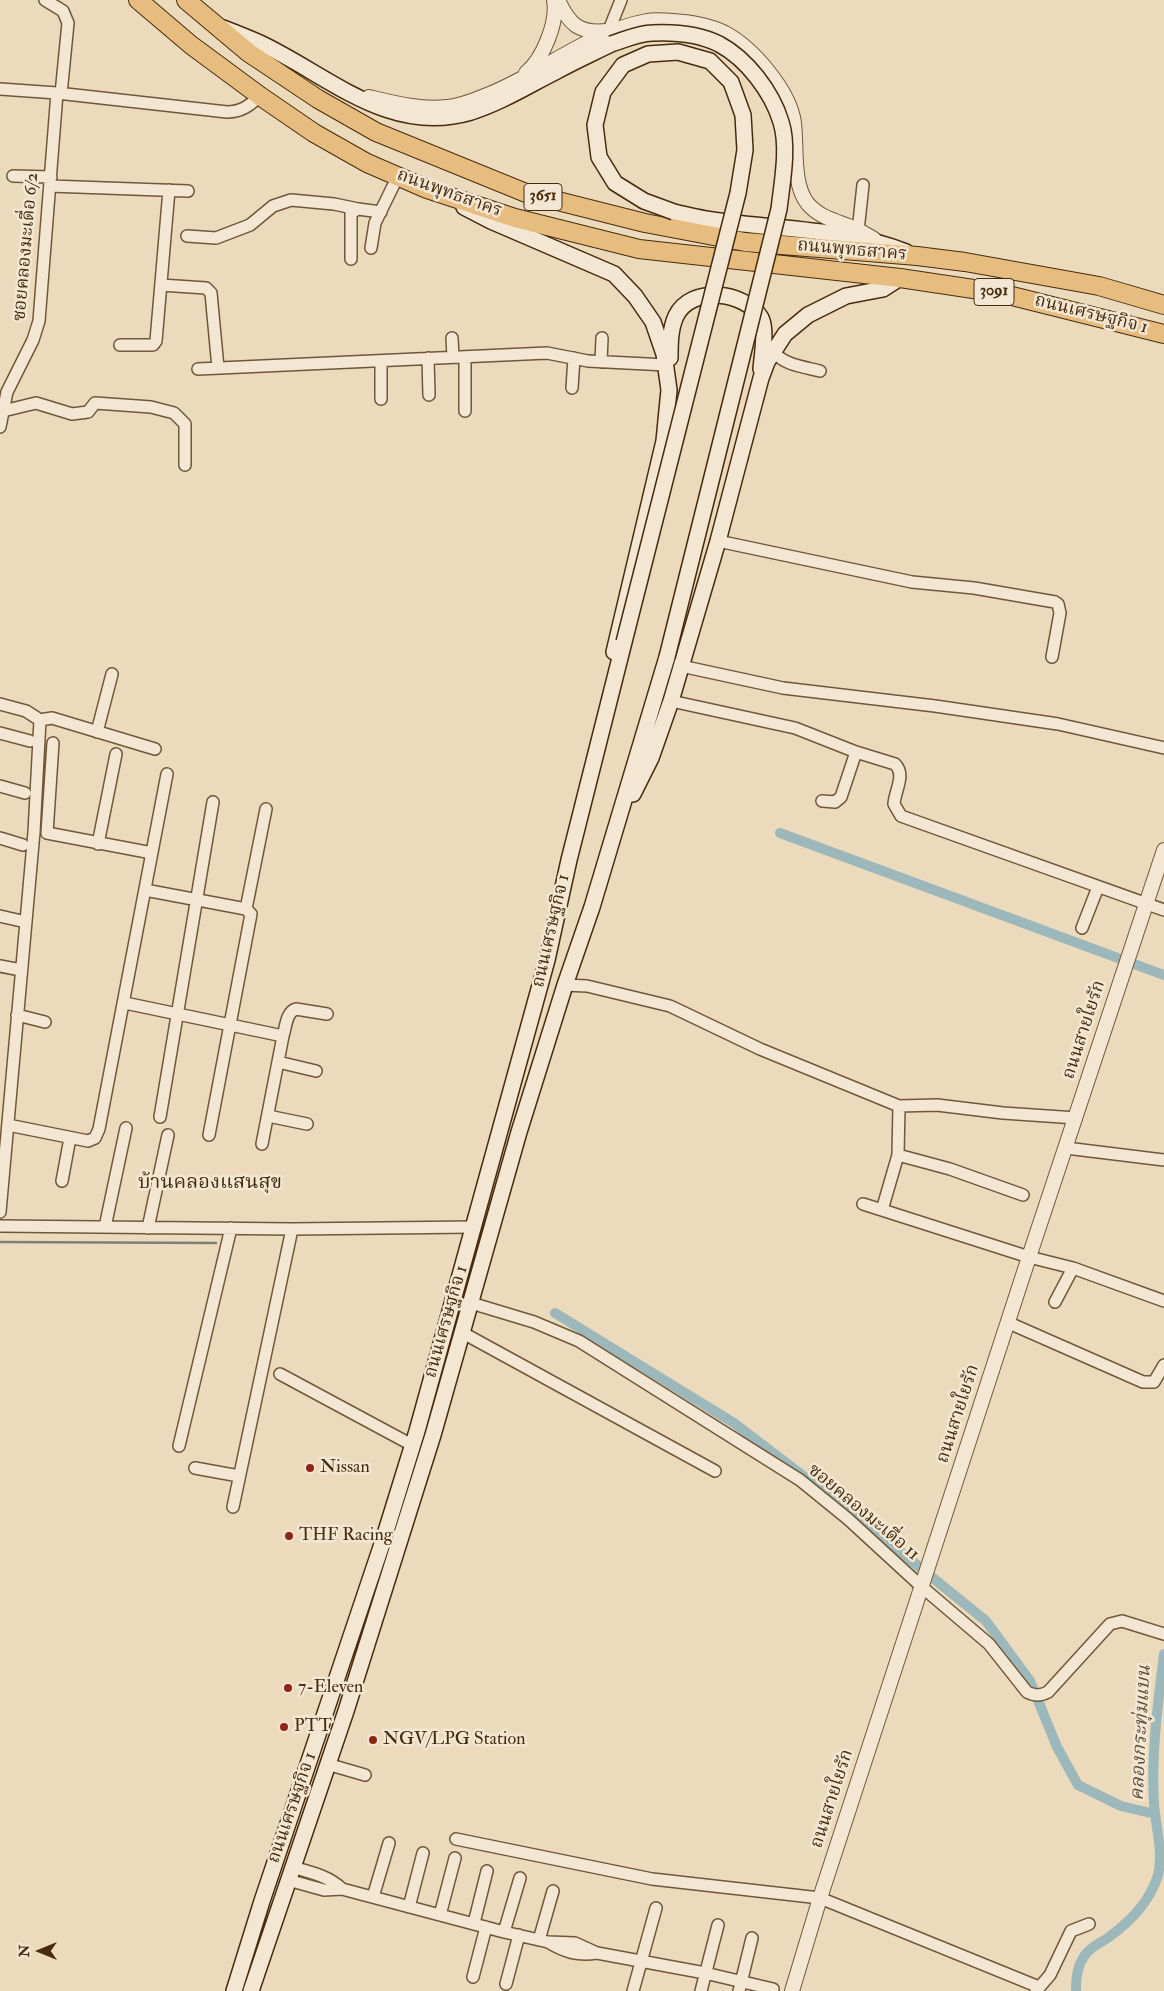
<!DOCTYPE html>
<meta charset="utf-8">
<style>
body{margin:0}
#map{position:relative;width:1164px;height:1991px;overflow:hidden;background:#ecdabc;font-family:"IM FELL Double Pica",serif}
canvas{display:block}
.north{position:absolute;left:15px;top:1926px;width:50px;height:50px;-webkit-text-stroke:4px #f3e7d3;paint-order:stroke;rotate:270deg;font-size:14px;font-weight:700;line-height:20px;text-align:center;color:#472b0e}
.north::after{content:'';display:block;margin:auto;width:18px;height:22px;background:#472b0e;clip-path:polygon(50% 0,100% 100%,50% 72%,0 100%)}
</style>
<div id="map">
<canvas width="1164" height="1991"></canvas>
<div class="north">N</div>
</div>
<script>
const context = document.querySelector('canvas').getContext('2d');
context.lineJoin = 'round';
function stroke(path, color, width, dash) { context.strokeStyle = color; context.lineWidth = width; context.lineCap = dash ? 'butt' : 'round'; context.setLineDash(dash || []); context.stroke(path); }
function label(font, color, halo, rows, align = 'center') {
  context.font = font + ' "IM FELL Double Pica","Noto Serif Thai",serif'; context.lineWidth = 5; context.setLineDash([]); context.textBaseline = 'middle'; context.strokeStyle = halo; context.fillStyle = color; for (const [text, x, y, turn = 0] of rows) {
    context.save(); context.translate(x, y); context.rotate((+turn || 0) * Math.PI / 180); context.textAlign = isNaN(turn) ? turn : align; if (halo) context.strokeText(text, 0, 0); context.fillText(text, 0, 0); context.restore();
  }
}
const stream = new Path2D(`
 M 0,1242 L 216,1243`);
const canal = new Path2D(`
 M 780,833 L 1164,975
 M 555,1313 L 734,1423 L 870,1527 L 986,1621 L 1030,1681 L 1057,1747 L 1078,1785 L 1121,1806 L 1155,1814
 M 1076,1991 C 1076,1978 1077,1966 1085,1955 C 1090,1947 1102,1942 1109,1937 C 1131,1921 1150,1902 1158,1875 C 1164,1852 1155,1825 1154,1803 C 1151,1754 1158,1702 1164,1654`);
const minor = new Path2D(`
 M 45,0 L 63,11 L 68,23 L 61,94
 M 609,30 L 621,0
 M 0,89 L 57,93 L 227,112 C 241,112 249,106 260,96
 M 13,176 L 51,177
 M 50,186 L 188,191
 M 858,231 L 863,185
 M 187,236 L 216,238 L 250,225 L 273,206 L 291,200 L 334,204 L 358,209
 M 371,248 L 375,223 L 398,176
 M 351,259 L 351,213 L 358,209 L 381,212
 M 161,285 L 206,288 L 211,293 L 218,368
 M 452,338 L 453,357
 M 120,345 L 153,345 L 156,341 L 169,190
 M 774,352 C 784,365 804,367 820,371
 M 465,357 L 465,411
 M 428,358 L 429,395
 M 381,361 L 381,399
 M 601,362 L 602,338
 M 198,369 L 547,353 L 588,361 L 666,365
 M 572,388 L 574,358
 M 3,411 L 36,403 L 72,414 L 88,412 L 95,403 L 151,407 L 174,413 L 185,424 L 185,465
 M 0,427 L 7,392 L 33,340 L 39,321 L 57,93
 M 718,541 L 912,582 L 974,588 L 1055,602 L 1058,604 L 1060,613 L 1052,657
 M 681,666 L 783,688 L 935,706 L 1058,724 L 1164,748
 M 671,701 L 795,728 L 856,752 L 895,764 C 906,775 895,790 894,804 L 901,816 L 1164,910
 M 0,704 L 26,711 L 40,720 L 34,832 L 0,1212
 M 40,720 L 52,718 L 155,749
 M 97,732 L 112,674
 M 0,733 L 30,741
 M 53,743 L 47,833 L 152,853
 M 0,786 L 25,793
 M 822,801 L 835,802 L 841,797 L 856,752
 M 0,838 L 23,845
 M 98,844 L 116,754
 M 145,890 L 246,909 L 251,914 L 209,1135
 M 246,909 L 266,809
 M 0,916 L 26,922
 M 1082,928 L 1098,887
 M 0,966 L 21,970
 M 565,985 L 587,986 L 670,1006 L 760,1049 L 899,1106 L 937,1105 L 1003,1113 L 1076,1118
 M 125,1003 L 283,1036 L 262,1144
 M 17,1015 L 45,1022
 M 283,1036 C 286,1027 286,1012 296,1009 L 327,1014
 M 278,1062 L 316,1071
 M 268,1116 L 307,1124
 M 160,1117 L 213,802
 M 8,1125 L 88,1141 L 95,1138 L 99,1129 L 167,774
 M 1066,1148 L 1164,1160
 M 898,1155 L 950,1169 L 1023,1195
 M 62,1181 L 70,1138
 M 863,1204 L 882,1210 L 898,1155 L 899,1106
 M 882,1210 L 1029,1257 L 1073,1268 L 1164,1301
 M 0,1226 L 292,1229 L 474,1227
 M 105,1227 L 126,1128
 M 148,1228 L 168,1135
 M 1055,1302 L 1073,1268
 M 471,1303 L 534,1322 L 579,1341 L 800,1480 L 848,1519 L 922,1587 L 989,1644 L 1027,1692 C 1035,1696 1040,1696 1048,1692 L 1110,1624 L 1122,1621 L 1164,1634
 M 1009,1323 L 1143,1382 L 1154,1382 L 1164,1365
 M 463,1333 L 715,1471
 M 280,1374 L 412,1445
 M 179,1446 L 231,1228
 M 195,1468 L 239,1476
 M 233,1507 L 292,1229
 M 327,1764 L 365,1775
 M 456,1839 L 652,1879 L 820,1898 L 1039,1987
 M 292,1867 C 310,1872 329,1876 342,1889
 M 288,1880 L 324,1890 L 342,1889 L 504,1932 L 548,1942 L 575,1943 L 597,1953 L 705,1973 L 773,1989
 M 373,1897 L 389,1843
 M 409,1907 L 423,1853
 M 440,1915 L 455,1858
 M 474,1923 L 487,1871
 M 504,1932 L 520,1878
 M 539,1940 L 553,1891
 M 548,1942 C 565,1952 577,1956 597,1953
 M 473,1977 L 486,1927
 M 506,1984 L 519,1935
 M 633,1991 L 656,1908
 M 701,1991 L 718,1925
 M 739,1991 L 752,1938
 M 1036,1991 L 1050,1975 L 1071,1931 L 1089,1924`);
const tertiary = new Path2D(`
 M 558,0 C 569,24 579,34 607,31
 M 526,73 C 543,59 558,22 554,0
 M 369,97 C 394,103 421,110 447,107 C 461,106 474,100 487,95 C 541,74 588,32 647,21 C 655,19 665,21 673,21 C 690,22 709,25 725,33 C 753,48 790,91 794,123 C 797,147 792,185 808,204 C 820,218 837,221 854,228 C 860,231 867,235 874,239
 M 792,1991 L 820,1898 L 1029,1257 L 1164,850`);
const secondary = new Path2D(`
 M 223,28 C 236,33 249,38 262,44 C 329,76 390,136 471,112 C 502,102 529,85 557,71 C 575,61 593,53 611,44
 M 464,207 L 491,221 L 614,274 L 635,296 L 653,322 L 664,354 L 669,390 L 664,441 L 614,652
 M 674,212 C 687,215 700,218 712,220 C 777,230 845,228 906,252
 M 670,358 C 670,344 670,329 676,316 C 691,285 745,291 761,318 C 767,330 762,356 761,369
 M 633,794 L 651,758 L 671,701 L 718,541 L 761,378 L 767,362 L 785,334 L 808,315 L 846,296 L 883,289 L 900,278
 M 234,1991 L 262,1901 L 383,1541 L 417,1431 L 547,960 L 569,860 L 624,642
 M 251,1991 L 346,1711 L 433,1435 L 519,1132 L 565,985 L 592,907 L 667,657`);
const primary = new Path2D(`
 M 138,0 L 191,45 L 260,96 L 314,133 L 367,163 L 427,189 L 515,218 L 639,249 L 900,278 L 1000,293 L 1164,334
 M 186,0 L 249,53 L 318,99 L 376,132 L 526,193 L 645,223 L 745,242 L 917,256 L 965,262 L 1099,286 L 1164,305`);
const secondaryBridge = new Path2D(`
 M 611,44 C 624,40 639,33 652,33 C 673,32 699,34 719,44 C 747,59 772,92 781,122 C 789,147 782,183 779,209 L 667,657
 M 624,642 L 738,193 L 745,150 L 743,115 L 731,82 L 710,61 L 678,52 L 648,54 L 623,65 L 603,92 L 595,125 L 599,157 L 615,183 L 644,201 L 674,212`);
const markers = [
 [310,1468,5,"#8f2418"],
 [289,1536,5,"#8f2418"],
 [288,1688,5,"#8f2418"],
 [284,1727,5,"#8f2418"],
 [373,1740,5,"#8f2418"]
];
const shields = [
 [543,197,38],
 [994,292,40]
];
const shieldNames = [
 ["3651",543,197],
 ["3091",994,292]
];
const streetNames = [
 ["ถนนพุทธสาคร",449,194,20],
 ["ซอยคลองมะเดื่อ 6/2",27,247,-85],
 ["ถนนพุทธสาคร",852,251,5],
 ["ถนนเศรษฐกิจ 1",1091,315,14],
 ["ถนนเศรษฐกิจ 1",552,931,-77],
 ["ถนนสายใยรัก",1085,1030,-72],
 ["ถนนเศรษฐกิจ 1",447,1322,-74],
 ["ถนนสายใยรัก",959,1414,-72],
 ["ซอยคลองมะเดื่อ 11",863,1513,40],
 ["ถนนสายใยรัก",833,1799,-72],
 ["ถนนเศรษฐกิจ 1",293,1808,-71]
];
const poiNames = [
 ["Nissan",320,1468],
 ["THF Racing",299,1536],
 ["7-Eleven",298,1688],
 ["PTT",294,1727],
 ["NGV/LPG Station",383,1740]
];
const waterNames = [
 ["คลองกระทุ่มแบน",1142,1733,-87]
];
const quarterNames = [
 ["บ้านคลองแสนสุข",210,1184]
];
stroke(stream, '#7b8076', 2.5);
stroke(canal, '#9db8bb', 10);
stroke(minor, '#70573a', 14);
stroke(tertiary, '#70573a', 16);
stroke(secondary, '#472b0e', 18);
stroke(primary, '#472b0e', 20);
stroke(minor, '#f3e7d3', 11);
stroke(tertiary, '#f3e7d3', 14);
stroke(secondary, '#f3e7d3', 15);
stroke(primary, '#e6bd7e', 18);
stroke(secondaryBridge, '#472b0e', 18, []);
stroke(secondaryBridge, '#f3e7d3', 15);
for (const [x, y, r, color] of markers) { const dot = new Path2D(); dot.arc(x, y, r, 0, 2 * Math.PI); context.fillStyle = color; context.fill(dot); stroke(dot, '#f3e7d3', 2); }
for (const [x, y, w] of shields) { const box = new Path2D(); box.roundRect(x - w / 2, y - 13.5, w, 27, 4); context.fillStyle = '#f3e7d3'; context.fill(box); stroke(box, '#472b0e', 1); }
label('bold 16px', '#472b0e', null, shieldNames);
label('18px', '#472b0e', '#f3e7d3', streetNames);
label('18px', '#472b0e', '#f3e7d3', poiNames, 'left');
label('italic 19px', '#5c4e39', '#f3e7d3', waterNames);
label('20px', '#472b0e', '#f3e7d3', quarterNames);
</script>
